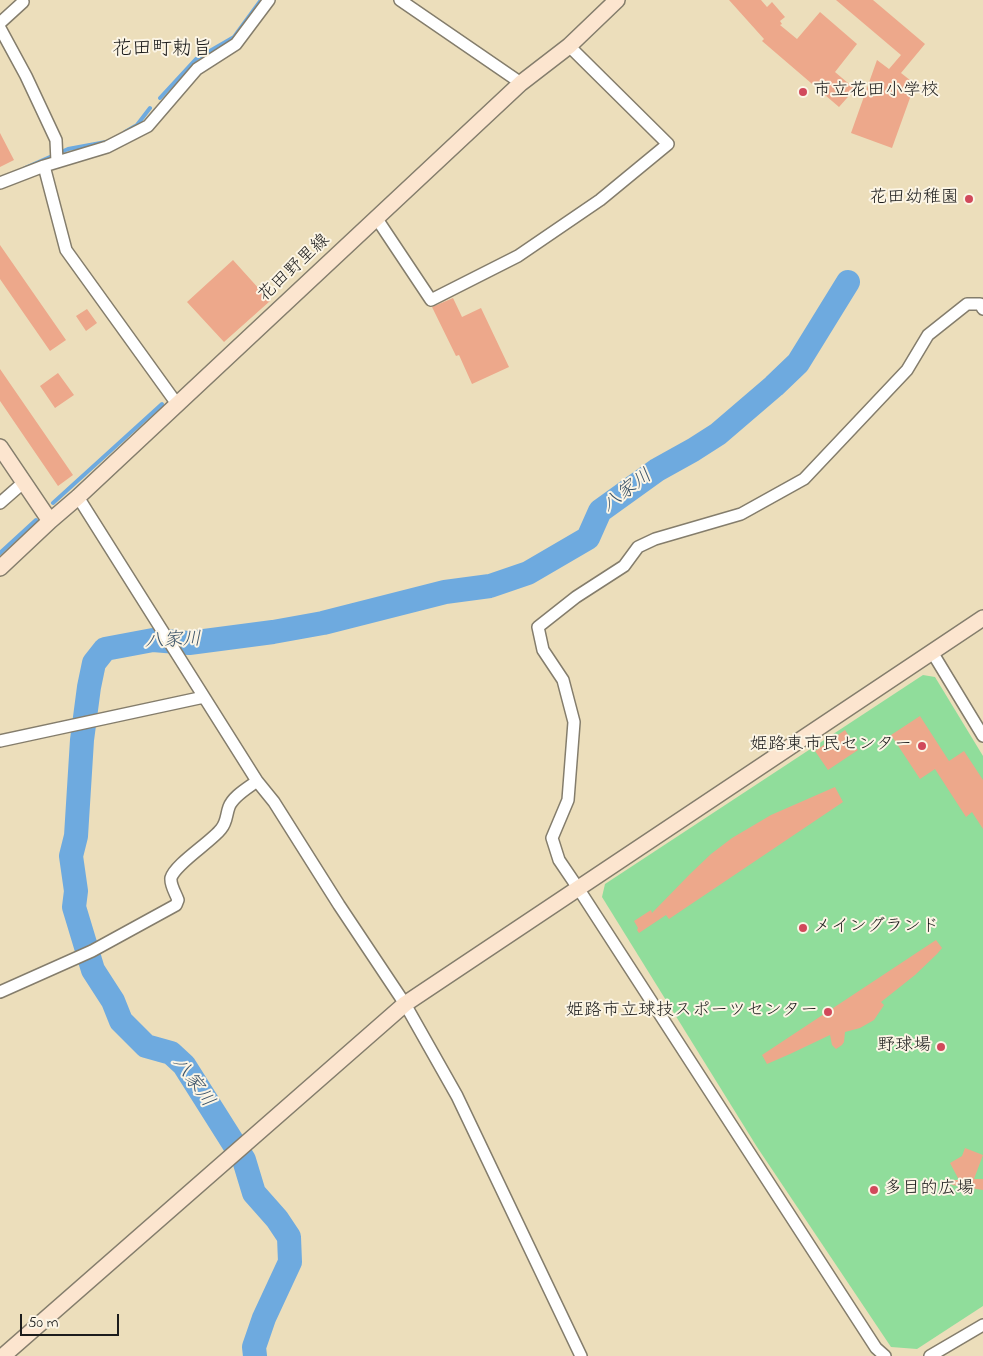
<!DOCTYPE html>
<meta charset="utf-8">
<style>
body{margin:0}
#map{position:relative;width:983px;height:1356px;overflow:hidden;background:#ecdebb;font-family:"Indie Flower",sans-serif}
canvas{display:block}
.scale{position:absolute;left:20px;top:1314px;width:99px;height:22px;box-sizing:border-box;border:2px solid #1c1c1c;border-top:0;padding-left:6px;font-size:15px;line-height:18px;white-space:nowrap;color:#1c1c1c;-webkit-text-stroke:4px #fcf5e5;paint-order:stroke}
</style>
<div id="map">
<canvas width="983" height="1356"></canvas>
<div class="scale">50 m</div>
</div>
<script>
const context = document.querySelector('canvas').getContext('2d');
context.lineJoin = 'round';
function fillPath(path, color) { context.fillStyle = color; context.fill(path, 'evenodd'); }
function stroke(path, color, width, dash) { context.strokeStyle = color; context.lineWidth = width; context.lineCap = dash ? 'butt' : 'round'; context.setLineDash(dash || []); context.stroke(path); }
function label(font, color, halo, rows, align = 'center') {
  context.font = font + ' "Indie Flower","Klee One",sans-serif'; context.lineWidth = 4; context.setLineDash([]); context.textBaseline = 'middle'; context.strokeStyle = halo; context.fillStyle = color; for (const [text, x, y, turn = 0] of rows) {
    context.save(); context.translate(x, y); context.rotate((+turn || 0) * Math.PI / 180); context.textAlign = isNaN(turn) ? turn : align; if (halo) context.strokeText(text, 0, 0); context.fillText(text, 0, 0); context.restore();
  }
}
const green = new Path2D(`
 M 923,675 L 935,677 L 983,756 L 983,1306 L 917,1349 L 891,1347 L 757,1147 L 602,897 L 605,884 Z`);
const stream = new Path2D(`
 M 160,98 L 196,59 L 234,37 L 261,0
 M 125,132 L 137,125 L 150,108
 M 25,168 L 68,149 L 106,142
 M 53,503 L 162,404
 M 0,553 L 36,520`);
const river = new Path2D(`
 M 255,1356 L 254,1347 L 264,1318 L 290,1262 L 289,1237 L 277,1219 L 254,1193 L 244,1160 L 184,1065 L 171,1053 L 146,1046 L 121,1021 L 113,1001 L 93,970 L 74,907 L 76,891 L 71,856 L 76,836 L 82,740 L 89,687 L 94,663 L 105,649 L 153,640 L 189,643 L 273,632 L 323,623 L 445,592 L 490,586 L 528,573 L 588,538 L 600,511 L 657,470 L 693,450 L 718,434 L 774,386 L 798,363 L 848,282`);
const building = new Path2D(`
 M 729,0 L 761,0 L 767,7 L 772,2 L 785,17 L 780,21 L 782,24 L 780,25 L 797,39 L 820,12 L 857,44 L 835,72 L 855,89 L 839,107 L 762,41 L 764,39 Z
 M 836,0 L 873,0 L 925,44 L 901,73 L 915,84 L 892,148 L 851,133 L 877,60 L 889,69 L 901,55 Z
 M 0,133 L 14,160 L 0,167 Z
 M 0,245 L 66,340 L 50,351 L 0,279 Z
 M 233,260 L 270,301 L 224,342 L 187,302 Z
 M 453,298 L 462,317 L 481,308 L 509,367 L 472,384 L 459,355 L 456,356 L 432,307 Z
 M 87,309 L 97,323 L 86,331 L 76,316 Z
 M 0,369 L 73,475 L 58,486 L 0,401 Z
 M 58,373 L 74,395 L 55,408 L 40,386 Z
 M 920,716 L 949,761 L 964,751 L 983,780 L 983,829 L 972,812 L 966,817 L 935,769 L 920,779 L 891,735 Z
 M 845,730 L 858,750 L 828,770 L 815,751 Z
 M 835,787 L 843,802 L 669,919 L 666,915 L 639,933 L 637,930 L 638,928 L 634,921 L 651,910 L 652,913 L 690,874 L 711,854 L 732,838 L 771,815 Z
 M 936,940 L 942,948 L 937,954 L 915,975 L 881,1002 L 884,1005 L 874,1020 L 860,1028 L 845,1032 L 844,1042 L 842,1045 L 836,1049 L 832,1045 L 830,1035 L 790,1054 L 767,1064 L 762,1055 Z
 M 965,1148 L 983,1155 L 974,1179 L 983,1179 L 983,1190 L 952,1185 L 953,1180 L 959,1180 L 950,1163 L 962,1156 Z`);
const street = new Path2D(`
 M 400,0 L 521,83
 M 0,23 L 23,2
 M 0,28 L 26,76 L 56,140 L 57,162
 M 44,166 L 66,250 L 177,404
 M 0,183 L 44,166 L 107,147 L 148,126 L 197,69 L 236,44 L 269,0
 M 377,219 L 431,300 L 518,256 L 600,200 L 668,144 L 569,46
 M 78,497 L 257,781 L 274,802 L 339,905 L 405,1004 L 457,1096 L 581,1356
 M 0,503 L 24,482
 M 932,652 L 983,736
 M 0,741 L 204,697
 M 0,992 L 92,951 L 176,905 L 178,900 C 176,894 170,885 171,878 C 175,864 211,842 221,829 C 227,822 226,815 229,807 C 233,796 248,788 257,781
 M 885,1356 L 876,1348 L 578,888 L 559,860 L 552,838 L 568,800 L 574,722 L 563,680 L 543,650 L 538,627 L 576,597 L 624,566 L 638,547 L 655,539 L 741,514 L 804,479 L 907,370 L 928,335 L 967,304 L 980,304 L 983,309
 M 930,1356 L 983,1325`);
const secondary = new Path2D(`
 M 0,447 L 50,521
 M 0,568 L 50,521 L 78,497 L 521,83 L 569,46 L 617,0
 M 3,1356 L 405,1004 L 983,618`);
const markers = [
 [803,92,5,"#d1495b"],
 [969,199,5,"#d1495b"],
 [922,746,5,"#d1495b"],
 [803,928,5,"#d1495b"],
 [828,1012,5,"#d1495b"],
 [941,1047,5,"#d1495b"],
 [874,1190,5,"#d1495b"]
];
const poiNames = [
 ["市立花田小学校",813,92,"left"],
 ["花田幼稚園",959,199],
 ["姫路東市民センター",912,746],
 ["メイングランド",813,928,"left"],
 ["姫路市立球技スポーツセンター",818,1012],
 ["野球場",931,1047],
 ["多目的広場",884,1190,"left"]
];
const streetNames = [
 ["花田野里線",295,269,-43]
];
const waterNames = [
 ["八家川",628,492,-37],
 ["八家川",173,642,-2],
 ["八家川",192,1083,54]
];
const quarterNames = [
 ["花田町勅旨",162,51]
];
fillPath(green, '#90dd9b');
stroke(stream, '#6eaadf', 4);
stroke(river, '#6eaadf', 24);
fillPath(building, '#eda88b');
stroke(street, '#847d6c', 14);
stroke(secondary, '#847d6c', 18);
stroke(street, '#fff', 11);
stroke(secondary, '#fce5cf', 15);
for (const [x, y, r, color] of markers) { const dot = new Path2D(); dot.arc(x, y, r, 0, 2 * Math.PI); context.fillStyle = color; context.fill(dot); stroke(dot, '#fcf5e5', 2); }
label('18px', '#1c1c1c', '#fcf5e5', poiNames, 'right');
label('18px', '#1c1c1c', '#fcf5e5', streetNames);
label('italic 19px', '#3d556a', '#fcf5e5', waterNames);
label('20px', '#1c1c1c', '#fcf5e5', quarterNames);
</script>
